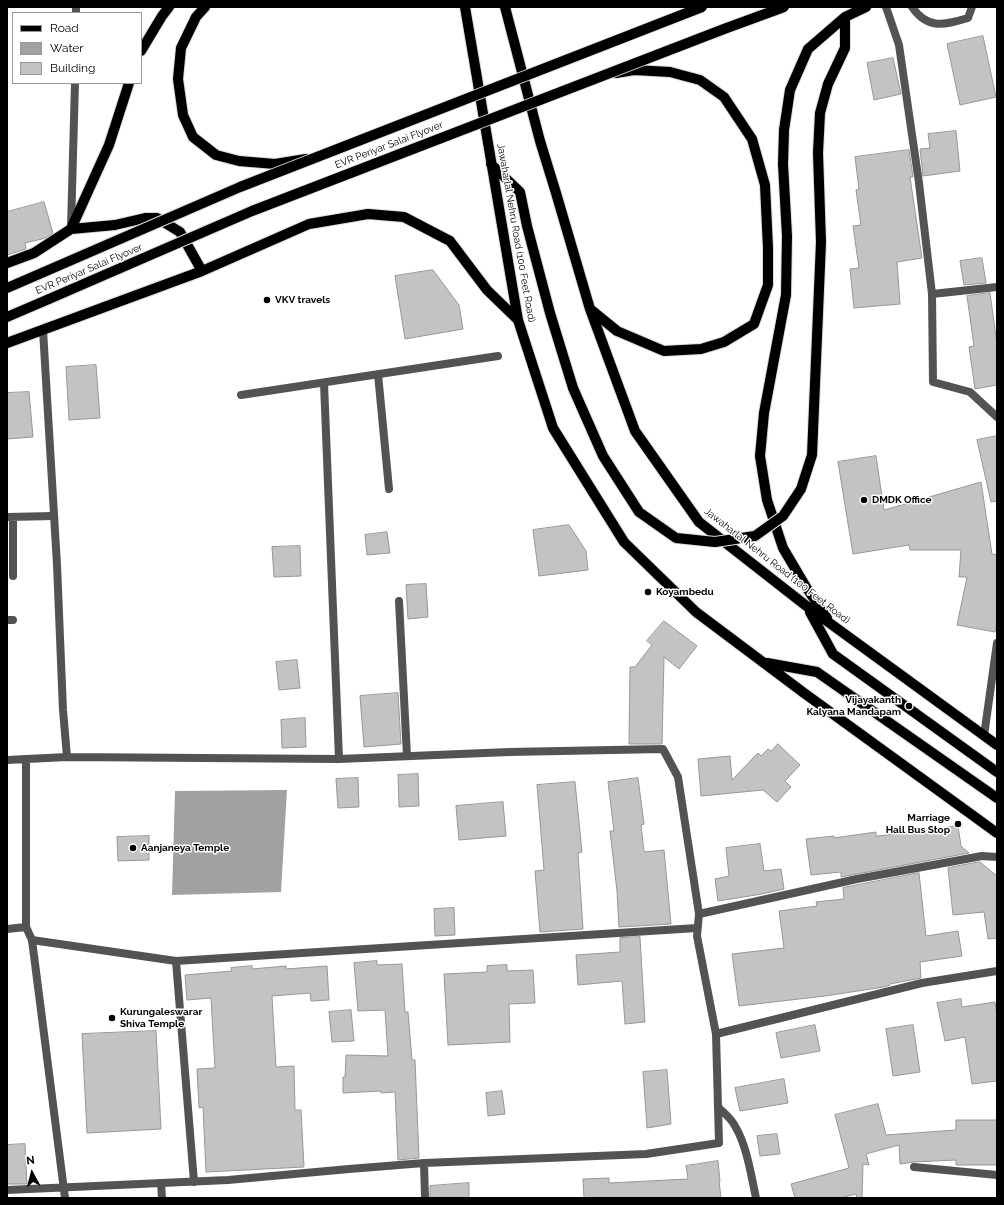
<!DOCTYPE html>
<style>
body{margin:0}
#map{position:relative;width:1004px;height:1205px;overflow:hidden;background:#fff;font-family:Raleway,sans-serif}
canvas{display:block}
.frame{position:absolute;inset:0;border:8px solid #000;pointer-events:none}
.legend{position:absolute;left:12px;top:12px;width:130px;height:72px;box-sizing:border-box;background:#fff;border:1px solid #999;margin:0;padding:5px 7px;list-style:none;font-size:12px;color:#000}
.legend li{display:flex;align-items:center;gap:8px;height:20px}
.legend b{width:20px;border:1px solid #999}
.north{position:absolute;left:12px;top:1153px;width:40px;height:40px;-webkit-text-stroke:3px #fff;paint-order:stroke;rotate:353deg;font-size:11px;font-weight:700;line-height:16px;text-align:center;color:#000}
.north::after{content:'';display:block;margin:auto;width:14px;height:18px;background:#000;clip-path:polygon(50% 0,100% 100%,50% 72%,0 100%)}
</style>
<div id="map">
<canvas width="1004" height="1205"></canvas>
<div class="frame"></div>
<ul class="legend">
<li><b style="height:5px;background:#000"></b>Road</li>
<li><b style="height:11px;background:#a1a1a1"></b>Water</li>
<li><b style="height:11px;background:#c3c3c3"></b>Building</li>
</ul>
<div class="north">N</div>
</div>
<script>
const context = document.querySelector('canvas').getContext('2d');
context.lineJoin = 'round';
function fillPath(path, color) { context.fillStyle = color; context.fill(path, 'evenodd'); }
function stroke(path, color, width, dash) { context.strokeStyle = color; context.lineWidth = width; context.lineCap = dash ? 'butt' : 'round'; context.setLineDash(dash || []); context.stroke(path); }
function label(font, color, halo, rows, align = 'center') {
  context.font = font + ' Raleway,sans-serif'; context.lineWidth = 3; context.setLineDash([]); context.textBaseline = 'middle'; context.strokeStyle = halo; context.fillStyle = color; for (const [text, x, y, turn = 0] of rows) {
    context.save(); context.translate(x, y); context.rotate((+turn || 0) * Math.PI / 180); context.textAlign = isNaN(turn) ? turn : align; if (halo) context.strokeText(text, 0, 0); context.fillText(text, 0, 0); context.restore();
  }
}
const water = new Path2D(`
 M 287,790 L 281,892 L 172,895 L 175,791 Z`);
const building = new Path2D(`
 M 983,36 L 996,97 L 960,105 L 947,44 Z
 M 893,58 L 901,94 L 874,100 L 867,63 Z
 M 956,131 L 960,171 L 923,176 L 920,149 L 930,148 L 928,134 Z
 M 909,150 L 913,177 L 910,177 L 922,258 L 897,262 L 900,304 L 854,308 L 850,269 L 859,268 L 853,226 L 861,225 L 856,190 L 859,189 L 855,157 Z
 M 44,202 L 53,233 L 46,238 L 25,243 L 26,249 L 7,255 L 7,212 Z
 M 982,258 L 986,283 L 964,285 L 960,261 Z
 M 433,270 L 459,305 L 463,329 L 405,339 L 395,276 Z
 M 990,293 L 997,344 L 997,385 L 975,389 L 969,347 L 974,346 L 967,296 Z
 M 96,365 L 100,418 L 69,420 L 66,367 Z
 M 29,392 L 33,437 L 7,439 L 7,393 Z
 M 997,436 L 997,501 L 991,502 L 977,440 Z
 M 876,456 L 884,510 L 981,482 L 992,554 L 997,555 L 997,623 L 995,632 L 957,625 L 967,577 L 959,577 L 961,550 L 910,550 L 909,545 L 853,554 L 838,462 Z
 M 569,525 L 586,551 L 588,570 L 539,576 L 533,530 Z
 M 387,532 L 390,553 L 367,555 L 365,535 Z
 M 300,546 L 301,576 L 274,577 L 272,547 Z
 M 426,584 L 428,617 L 408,619 L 406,585 Z
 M 664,621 L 697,646 L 679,669 L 664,657 L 662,744 L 629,744 L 630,667 L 635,667 L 652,645 L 647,641 Z
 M 297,660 L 300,688 L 279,690 L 276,662 Z
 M 398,693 L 401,744 L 364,747 L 360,696 Z
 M 305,718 L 306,747 L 282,748 L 281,720 Z
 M 778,744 L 800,765 L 785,781 L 791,787 L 777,802 L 763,790 L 701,796 L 698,759 L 730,756 L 732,780 L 758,753 L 761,756 L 768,749 L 771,751 Z
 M 418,774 L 419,806 L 399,807 L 398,775 Z
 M 358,778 L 359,807 L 338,808 L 336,779 Z
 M 638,778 L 644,824 L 641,825 L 644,852 L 664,850 L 671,924 L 619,927 L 617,891 L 610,831 L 614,831 L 608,782 Z
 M 575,782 L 582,852 L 578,853 L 583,929 L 540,932 L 535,871 L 544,870 L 537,785 Z
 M 503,802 L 506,836 L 459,840 L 456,806 Z
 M 958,826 L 961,846 L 969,853 L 841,877 L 841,872 L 811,875 L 806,839 L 834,836 L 834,838 L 876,832 L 876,836 Z
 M 149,836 L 149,860 L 118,861 L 117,837 Z
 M 760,844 L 764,871 L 781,869 L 784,889 L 762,894 L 718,901 L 715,879 L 729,876 L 726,848 Z
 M 980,862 L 997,876 L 997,938 L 988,939 L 984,912 L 953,915 L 948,868 Z
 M 919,873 L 926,936 L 958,931 L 962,956 L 920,962 L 921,978 L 890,984 L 890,985 L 884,987 L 825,996 L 739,1006 L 732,954 L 784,948 L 779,911 L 817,906 L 816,902 L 844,899 L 843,888 Z
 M 454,908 L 455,935 L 435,936 L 434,909 Z
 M 640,937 L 645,1022 L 625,1024 L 622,981 L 578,985 L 576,955 L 620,952 L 620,938 Z
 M 377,961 L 377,965 L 402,964 L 405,1012 L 408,1012 L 412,1060 L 415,1060 L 419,1158 L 398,1160 L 395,1092 L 381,1093 L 381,1091 L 343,1093 L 343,1077 L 345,1077 L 346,1055 L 388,1056 L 385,1010 L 358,1011 L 354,963 Z
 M 507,965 L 507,971 L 533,970 L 535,1003 L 509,1004 L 510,1042 L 448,1045 L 444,974 L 487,972 L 487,966 Z
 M 252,966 L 252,969 L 286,966 L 286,969 L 327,966 L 329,1000 L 311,1001 L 310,993 L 272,996 L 276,1067 L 294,1066 L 295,1110 L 301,1110 L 304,1167 L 206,1172 L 203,1107 L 199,1108 L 197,1069 L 215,1068 L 211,998 L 187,1000 L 185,975 L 232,971 L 231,968 Z
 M 961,999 L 962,1007 L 995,1002 L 997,1015 L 997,1081 L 972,1084 L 965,1037 L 945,1041 L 937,1003 Z
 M 351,1010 L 354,1041 L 332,1042 L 329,1012 Z
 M 815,1025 L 820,1051 L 781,1058 L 776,1033 Z
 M 913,1025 L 920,1072 L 893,1076 L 886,1029 Z
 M 156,1031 L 161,1129 L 87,1133 L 82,1034 Z
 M 667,1070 L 671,1124 L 647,1128 L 643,1072 Z
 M 784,1079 L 788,1103 L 740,1111 L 735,1088 Z
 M 502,1091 L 505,1114 L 488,1116 L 486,1093 Z
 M 878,1104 L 886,1135 L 956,1130 L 956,1120 L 997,1120 L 997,1165 L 956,1165 L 956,1160 L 914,1162 L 900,1164 L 899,1145 L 866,1154 L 869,1165 L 863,1164 L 862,1198 L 857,1198 L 856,1194 L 840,1198 L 795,1198 L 791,1184 L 849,1168 L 835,1115 Z
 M 777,1134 L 780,1154 L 760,1156 L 757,1136 Z
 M 25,1144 L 27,1184 L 7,1184 L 7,1145 Z
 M 718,1161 L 720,1181 L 719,1181 L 721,1198 L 584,1198 L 583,1179 L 609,1178 L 609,1183 L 688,1179 L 686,1166 Z
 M 469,1183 L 469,1198 L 430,1198 L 430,1186 Z`);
const service = new Path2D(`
 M 912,7 C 928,30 944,25 968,18 L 972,7
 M 76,13 L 76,7
 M 71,227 L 75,83
 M 378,374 L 389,489
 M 324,383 L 339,759
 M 241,395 L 498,356
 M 7,517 L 54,516
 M 13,517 L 13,576
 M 399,601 L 407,756
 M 7,620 L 13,620
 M 32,940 L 176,961
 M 161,1183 L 162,1198`);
const minor = new Path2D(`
 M 886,7 L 899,45 L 919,183 L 932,294 L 933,382 L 970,392 L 997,417
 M 932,294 L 997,287
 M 43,330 L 57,565 L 63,710 L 67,757
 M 984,736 L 997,643
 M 26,759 L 26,927 L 32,940 L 65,1198
 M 7,760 L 67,757 L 339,759 L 509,752 L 663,749 L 678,777 L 699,914 L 697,936 L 716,1034 L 719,1143 L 646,1154 L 424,1163
 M 699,914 L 857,879 L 982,856 L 997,857
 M 7,929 L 26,927
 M 716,1034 L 922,983 L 997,971
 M 718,1107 C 724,1113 731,1118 735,1126 C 747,1146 751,1175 756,1198
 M 914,1167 L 997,1175
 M 194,1182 L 176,961 L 697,928
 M 7,1190 L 228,1180 L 349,1169 L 424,1163 L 425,1198`);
const primary = new Path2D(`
 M 205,7 L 196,17 L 181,48 L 178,79 L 183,115 L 193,137 L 216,155 L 239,161 L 275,164 L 306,159
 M 465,7 L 518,320 L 553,428 L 624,542 L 696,612 L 804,693 L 997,833
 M 505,7 L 540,141 L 556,193 L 590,309 L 635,431 L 699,522 L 809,608 L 997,745
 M 141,51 L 162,16 L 169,7
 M 491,164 L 520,192 L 527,226 L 550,313 L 573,388
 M 71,229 L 109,145 L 129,83
 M 821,242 L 818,153 L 820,113 L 828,84 L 845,48 L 845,17
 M 7,263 L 34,253 L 71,229 L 115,225 L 145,218 L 157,218 L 180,232 L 202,271
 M 7,288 L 44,272
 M 590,309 L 617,331 L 664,351 L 701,349 L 724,342 L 754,324 L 768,285 L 768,248 L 765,185 L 752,139 L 724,97 L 700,80 L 670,72 L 634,70 L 616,73
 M 7,317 L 49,299
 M 7,343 L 202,271 L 309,224 L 368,214 L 404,217 L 450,241 L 487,290 L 518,320
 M 810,612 L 833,654 L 997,772
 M 827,618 L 806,587 L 783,548 L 767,500 L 760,456 L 764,413 L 786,295 L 787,236 L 783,164 L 784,130 L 790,90 L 808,49 L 845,17 L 866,7
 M 767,663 L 817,672 L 997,798`);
const primaryBridge = new Path2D(`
 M 44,272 L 240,187 L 702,7
 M 49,299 L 252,211 L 724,29 L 784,7
 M 573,388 L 603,456 L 639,512 L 676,538 L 715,542 L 755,536 L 783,516 L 801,489 L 812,455 L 821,242`);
const markers = [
 [267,300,4,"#000"],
 [864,500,4,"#000"],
 [648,592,4,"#000"],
 [909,706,4,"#000"],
 [958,824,4,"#000"],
 [133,848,4,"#000"],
 [112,1018,4,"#000"]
];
const streetNames = [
 ["EVR Periyar Salai Flyover",389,145,-21],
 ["Jawaharlal Nehru Road (100 Feet Road)",516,233,80],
 ["EVR Periyar Salai Flyover",89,269,-23],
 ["Jawaharlal Nehru Road (100 Feet Road)",777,566,38]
];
const poiNames = [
 ["VKV travels",275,300],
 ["DMDK Office",872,500],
 ["Koyambedu",656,592],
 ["Vijayakanth",901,700,"right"],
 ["Kalyana Mandapam",901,712,"right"],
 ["Marriage",950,818,"right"],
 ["Hall Bus Stop",950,830,"right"],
 ["Aanjaneya Temple",141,848],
 ["Kurungaleswarar",120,1012],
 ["Shiva Temple",120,1024]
];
fillPath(water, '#a1a1a1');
fillPath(building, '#c3c3c3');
stroke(building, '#979797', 1);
stroke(primary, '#dbdbdb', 12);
stroke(service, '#535353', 8);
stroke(minor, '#535353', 8);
stroke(primary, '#000', 10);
stroke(primaryBridge, '#dbdbdb', 12, []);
stroke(primaryBridge, '#000', 10);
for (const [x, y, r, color] of markers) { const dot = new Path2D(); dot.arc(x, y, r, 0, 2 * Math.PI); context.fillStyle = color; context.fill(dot); stroke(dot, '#fff', 1.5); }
label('10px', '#000', '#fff', streetNames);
label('bold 10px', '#000', '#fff', poiNames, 'left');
</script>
